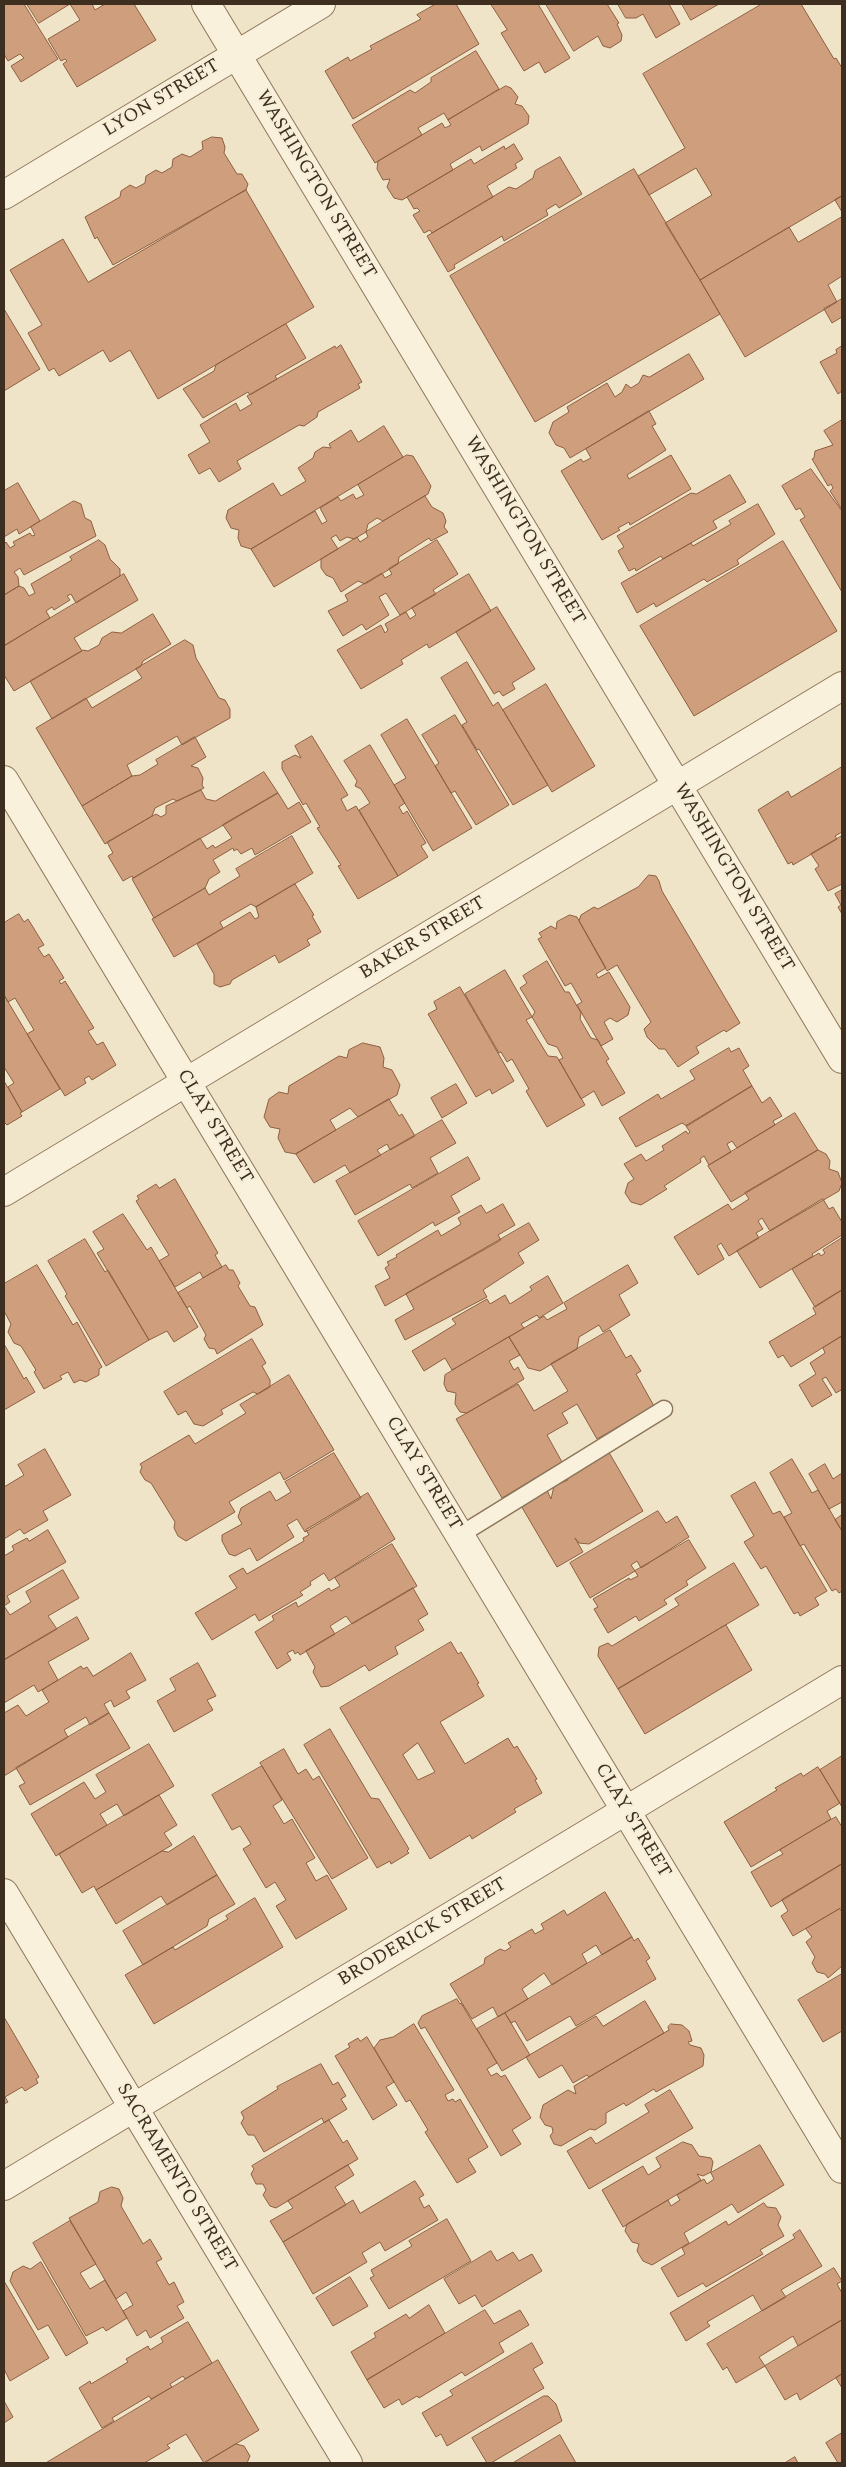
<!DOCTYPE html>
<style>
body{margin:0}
#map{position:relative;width:846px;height:2467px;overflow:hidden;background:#f0e4c8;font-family:Spectral,serif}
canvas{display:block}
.frame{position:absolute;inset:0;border:5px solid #3d2e20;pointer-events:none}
</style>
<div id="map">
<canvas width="846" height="2467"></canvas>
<div class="frame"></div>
</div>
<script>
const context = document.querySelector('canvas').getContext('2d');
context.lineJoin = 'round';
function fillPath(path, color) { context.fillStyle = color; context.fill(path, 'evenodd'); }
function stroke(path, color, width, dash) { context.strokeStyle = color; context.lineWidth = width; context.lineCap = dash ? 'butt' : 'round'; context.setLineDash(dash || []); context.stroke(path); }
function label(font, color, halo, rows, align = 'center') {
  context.font = font + ' Spectral,serif'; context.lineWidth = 4.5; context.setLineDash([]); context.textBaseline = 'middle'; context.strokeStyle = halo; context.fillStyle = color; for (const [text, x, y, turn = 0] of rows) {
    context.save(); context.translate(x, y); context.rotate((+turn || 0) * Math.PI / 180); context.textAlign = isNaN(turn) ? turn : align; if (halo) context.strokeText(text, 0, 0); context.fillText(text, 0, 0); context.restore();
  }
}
const building = new Path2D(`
 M 4,4 L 24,4 L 58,59 L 21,82 L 11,66 L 24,58 L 20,54 L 8,61 L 4,54 Z
 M 27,4 L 92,4 L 95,10 L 105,4 L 134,4 L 156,40 L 77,87 L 63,64 L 67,61 L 65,59 L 61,61 L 48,39 L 80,20 L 70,4 L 39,23 Z
 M 436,4 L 456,4 L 479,44 L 353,119 L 325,71 L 348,57 L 350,61 L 372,49 L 370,46 L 421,19 L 417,15 Z
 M 491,4 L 538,4 L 570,58 L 545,73 L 539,62 L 524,71 L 501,33 L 507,30 Z
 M 546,4 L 607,4 L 619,23 L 617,24 L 622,35 L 621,41 L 610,48 L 603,46 L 598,36 L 574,51 Z
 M 618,4 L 669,4 L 680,24 L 656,38 L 643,14 L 636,18 L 626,18 Z
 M 682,4 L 719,4 L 691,20 Z
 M 762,4 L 801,4 L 834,59 L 836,58 L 842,68 L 842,196 L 700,280 L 665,223 L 712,195 L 696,168 L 649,195 L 638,176 L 685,148 L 643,74 Z
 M 476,51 L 499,89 L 448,120 L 444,113 L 418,128 L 422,135 L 375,163 L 352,125 L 410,90 L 415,93 L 431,82 L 431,78 Z
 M 506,86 L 511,88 L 518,97 L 515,104 L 522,106 L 529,116 L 528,124 L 482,151 L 480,146 L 450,164 L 453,170 L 402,200 L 394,198 L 387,187 L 390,179 L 383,180 L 377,169 L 378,161 L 442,123 L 445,128 L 451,125 L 448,120 Z
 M 212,137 L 222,138 L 225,147 L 224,153 L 237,174 L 242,174 L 248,184 L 246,190 L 113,265 L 97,237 L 95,239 L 85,217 L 120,197 L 121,191 L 130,185 L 136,188 L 145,183 L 146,176 L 156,170 L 162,173 L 172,167 L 173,159 L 182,154 L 190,157 L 203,149 L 202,142 Z
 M 514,144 L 523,159 L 515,164 L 517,168 L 487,186 L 493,197 L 432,233 L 430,230 L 424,233 L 413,215 L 420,211 L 417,208 L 414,209 L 407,197 L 471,159 L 474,164 L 504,146 L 505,149 Z
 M 560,157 L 582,194 L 559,208 L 556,204 L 546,210 L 548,215 L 504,241 L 502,236 L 454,265 L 455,268 L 448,272 L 427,236 L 509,187 L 516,189 L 533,178 L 535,171 Z
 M 634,169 L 720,314 L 535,422 L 450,276 Z
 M 246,190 L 314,307 L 158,399 L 130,350 L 110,362 L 103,350 L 59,376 L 54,368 L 49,371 L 28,333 L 42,325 L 10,270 L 63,239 L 88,282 Z
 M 842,196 L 842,212 L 835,200 Z
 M 842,217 L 842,276 L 828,285 L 837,302 L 745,357 L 700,280 L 789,227 L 798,242 Z
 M 842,299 L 842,317 L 832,323 L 824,309 Z
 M 4,309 L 40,369 L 4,391 Z
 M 286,324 L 306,358 L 275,376 L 277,379 L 250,395 L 248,392 L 203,418 L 183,389 L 214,371 L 216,365 Z
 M 341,345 L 362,382 L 358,384 L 360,388 L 318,412 L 317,417 L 304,426 L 299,425 L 237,461 L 241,469 L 219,482 L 210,468 L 199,474 L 188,455 L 210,442 L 200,425 L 236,403 L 240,411 L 252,404 L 247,396 L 335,346 L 336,348 Z
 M 842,346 L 842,391 L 838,394 L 820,362 L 837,353 L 836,350 Z
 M 689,354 L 704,379 L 570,458 L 564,448 L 556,445 L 549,433 L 553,422 L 569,412 L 567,407 L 607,383 L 615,397 L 622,392 L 626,384 L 631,388 L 639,383 L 643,375 L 649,377 Z
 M 649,411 L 656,424 L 652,426 L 666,450 L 627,475 L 629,479 L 671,455 L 691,489 L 630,525 L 629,522 L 618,528 L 620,530 L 602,540 L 561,471 L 581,459 L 583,462 L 591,458 L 586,449 Z
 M 842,420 L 842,507 L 841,508 L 830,491 L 833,488 L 831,484 L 828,486 L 812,459 L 814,458 L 815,451 L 833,445 L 824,431 Z
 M 384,426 L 403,457 L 251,549 L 241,546 L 238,538 L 239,530 L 231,528 L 226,518 L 228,510 L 273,483 L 281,496 L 306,481 L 298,468 L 313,458 L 315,452 L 323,447 L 331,448 L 329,444 L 351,430 L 358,442 Z
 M 407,455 L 413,456 L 431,486 L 428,494 L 383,521 L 377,518 L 368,524 L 366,532 L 354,539 L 347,537 L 340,541 L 336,535 L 331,538 L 338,549 L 274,587 L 251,549 L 315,511 L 322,524 L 327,521 L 320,508 L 338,497 L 341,501 L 353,494 L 356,499 L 364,495 L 358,485 Z
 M 811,469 L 842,511 L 842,592 L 800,520 L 805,517 L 800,508 L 796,510 L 782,486 Z
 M 730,475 L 746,502 L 713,521 L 717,528 L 663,559 L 661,556 L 636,571 L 635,568 L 629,571 L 618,551 L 624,547 L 617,536 L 691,493 L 696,494 Z
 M 18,483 L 40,521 L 19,534 L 17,529 L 4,537 L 4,491 Z
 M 425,496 L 432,507 L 443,513 L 446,521 L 444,527 L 448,532 L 431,541 L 429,538 L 399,557 L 398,564 L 365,584 L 358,581 L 341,592 L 333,578 L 326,575 L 321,568 L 321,559 L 357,537 L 360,542 L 368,537 L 366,532 Z
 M 74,501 L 81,504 L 85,518 L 91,521 L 96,536 L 24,575 L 20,568 L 14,572 L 18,577 L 19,586 L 4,595 L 4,544 L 6,542 L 10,548 L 15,545 L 13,542 L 30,533 L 32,536 L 35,535 L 31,527 Z
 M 758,504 L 775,534 L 737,560 L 739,564 L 707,582 L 704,579 L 656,607 L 654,603 L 637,613 L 621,583 L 691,543 L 693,546 L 731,524 L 729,521 Z
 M 99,540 L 105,545 L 110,559 L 120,569 L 120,576 L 76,603 L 71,594 L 67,596 L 70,600 L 54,610 L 52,607 L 46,611 L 50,618 L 4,646 L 4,595 L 19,586 L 24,588 L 29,596 L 35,593 L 31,584 L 72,560 L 70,557 Z
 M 437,540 L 458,574 L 433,590 L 436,594 L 400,615 L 386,593 L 379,597 L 389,615 L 366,630 L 362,624 L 343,636 L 328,611 L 348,601 L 345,595 L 382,573 L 385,578 L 392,574 L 389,569 Z
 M 783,541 L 837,631 L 694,716 L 640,626 Z
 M 124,574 L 138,600 L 74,638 L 82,651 L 14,691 L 4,675 L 4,646 Z
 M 469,574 L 491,611 L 429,648 L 427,644 L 401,660 L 403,664 L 361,689 L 337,650 L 381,625 L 385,633 L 388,630 L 385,624 L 406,612 L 410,619 L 416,615 L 412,608 Z
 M 497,607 L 535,669 L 512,683 L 515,689 L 503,696 L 499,691 L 494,694 L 456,632 Z
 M 153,614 L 171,644 L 143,661 L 141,666 L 52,719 L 30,681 L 83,650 L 88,651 L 99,645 L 102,638 L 112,632 L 121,633 Z
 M 185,640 L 193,645 L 196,658 L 219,698 L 225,700 L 230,709 L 230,718 L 182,745 L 177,736 L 127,765 L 132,776 L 82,806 L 36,728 L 86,698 L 92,708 L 142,678 L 136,669 Z
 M 467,662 L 493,706 L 498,702 L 548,785 L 513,805 L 479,749 L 477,750 L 462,725 L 467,722 L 441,678 Z
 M 546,684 L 595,766 L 552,792 L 503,710 Z
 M 455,715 L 509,805 L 476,825 L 455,791 L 451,793 L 435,766 L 439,763 L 422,735 Z
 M 407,719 L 472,828 L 433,851 L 394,785 L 406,778 L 381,735 Z
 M 312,736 L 348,795 L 341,799 L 347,811 L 356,806 L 398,876 L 358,899 L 338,866 L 341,865 L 317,828 L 320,827 L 306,803 L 303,805 L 282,769 L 282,762 L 295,755 L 301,758 L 295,746 Z
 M 195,737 L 206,757 L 191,766 L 198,768 L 203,778 L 202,785 L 204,788 L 177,801 L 173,799 L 155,808 L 152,816 L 105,844 L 82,806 L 132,776 L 140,775 L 158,764 L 156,760 Z
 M 370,745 L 405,803 L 399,807 L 403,814 L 407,811 L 426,843 L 421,846 L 428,857 L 398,876 L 359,810 L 370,803 L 361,789 L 355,786 L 357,781 L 344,761 Z
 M 842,767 L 842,832 L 835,836 L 837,839 L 793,865 L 792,862 L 788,864 L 758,810 L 788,791 L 791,797 Z
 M 264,772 L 278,793 L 133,878 L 132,876 L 123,881 L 108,856 L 113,853 L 107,842 L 156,814 L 161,817 L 166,814 L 166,806 L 201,790 L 206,799 L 215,801 Z
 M 278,793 L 288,809 L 299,802 L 311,822 L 255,855 L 252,848 L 241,854 L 237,849 L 234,851 L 233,848 L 213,860 L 220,872 L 209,879 L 205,888 L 154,918 L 132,879 L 200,838 L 207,849 L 213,845 L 215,848 L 232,838 L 223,825 Z
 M 292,836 L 313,873 L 256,907 L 251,904 L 220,922 L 223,928 L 174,957 L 152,919 L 205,888 L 209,895 L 240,876 L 236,869 Z
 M 842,836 L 842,884 L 828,891 L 815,869 L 819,866 L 811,854 Z
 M 649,875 L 656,876 L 659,881 L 662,891 L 740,1023 L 726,1032 L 724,1030 L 696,1047 L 699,1053 L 678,1067 L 665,1049 L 659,1049 L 647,1037 L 644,1029 L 651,1022 L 617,965 L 607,971 L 579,921 L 581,915 L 594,907 L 598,909 L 638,887 Z
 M 295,884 L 314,915 L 312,916 L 321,932 L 307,940 L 310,945 L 279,963 L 275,955 L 232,980 L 230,984 L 220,987 L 214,984 L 214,974 L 197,944 L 250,912 L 255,919 L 259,917 L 256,907 Z
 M 842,890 L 842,914 L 838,907 L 841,905 L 835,894 Z
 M 19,914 L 24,922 L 28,919 L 44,945 L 38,948 L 44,957 L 49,954 L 64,978 L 59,981 L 61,984 L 65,981 L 94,1028 L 88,1031 L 97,1045 L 103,1042 L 116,1065 L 92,1080 L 89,1076 L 84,1079 L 86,1083 L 65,1096 L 27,1034 L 34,1030 L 15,998 L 8,1002 L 4,995 L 4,923 Z
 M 570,915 L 577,917 L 606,968 L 596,974 L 598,978 L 609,972 L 630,1007 L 628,1015 L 617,1022 L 610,1018 L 604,1022 L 613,1039 L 601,1046 L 577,1005 L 582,1002 L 571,983 L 565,986 L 538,939 L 542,937 L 539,933 L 551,926 L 556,929 L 557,922 Z
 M 547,961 L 565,992 L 569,992 L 581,1013 L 580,1019 L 591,1038 L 598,1040 L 601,1046 L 609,1059 L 606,1061 L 625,1093 L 602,1106 L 594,1091 L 581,1099 L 559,1060 L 563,1058 L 557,1047 L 548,1044 L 532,1017 L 535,1012 L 520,988 L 527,983 L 523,976 Z
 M 505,970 L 531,1015 L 532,1017 L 526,1020 L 548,1056 L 557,1057 L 585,1105 L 547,1127 L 526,1091 L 529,1089 L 512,1059 L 507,1062 L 501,1052 L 499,1053 L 465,994 Z
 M 460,987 L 514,1081 L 492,1094 L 490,1089 L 476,1097 L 428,1014 L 437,1009 L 434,1002 Z
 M 4,995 L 60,1089 L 22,1112 L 8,1087 L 14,1083 L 4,1067 Z
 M 363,1043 L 380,1047 L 384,1058 L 383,1067 L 392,1070 L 400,1085 L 397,1095 L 358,1117 L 350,1108 L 330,1120 L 336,1130 L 296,1154 L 285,1152 L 278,1138 L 280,1129 L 270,1127 L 264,1117 L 269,1099 L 279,1092 L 288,1094 L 289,1086 L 339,1056 L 347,1058 L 349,1050 Z
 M 729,1048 L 731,1052 L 739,1048 L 749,1066 L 743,1070 L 752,1086 L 687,1126 L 682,1123 L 636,1147 L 619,1118 L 658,1094 L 661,1099 L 695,1079 L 690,1071 Z
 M 4,1081 L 22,1112 L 20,1113 L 22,1116 L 7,1125 L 4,1122 Z
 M 456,1084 L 467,1103 L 442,1118 L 431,1098 Z
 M 752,1086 L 762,1103 L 770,1097 L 782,1116 L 773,1121 L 775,1125 L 737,1148 L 732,1141 L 727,1144 L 731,1152 L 709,1165 L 704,1156 L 700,1159 L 701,1162 L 664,1186 L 667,1189 L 641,1205 L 631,1202 L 625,1193 L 628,1183 L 634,1179 L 624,1164 L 641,1154 L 646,1161 L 664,1150 L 662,1146 L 686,1131 L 688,1134 L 690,1132 L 686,1126 Z
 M 389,1099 L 399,1116 L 402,1114 L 415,1136 L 390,1150 L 387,1144 L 377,1150 L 381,1155 L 350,1173 L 345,1165 L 314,1183 L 296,1154 Z
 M 795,1113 L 818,1150 L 731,1202 L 708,1166 Z
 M 442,1120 L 456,1143 L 430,1158 L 438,1173 L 412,1188 L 410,1184 L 355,1215 L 336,1181 Z
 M 818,1150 L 826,1154 L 830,1161 L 829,1169 L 838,1172 L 842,1183 L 839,1191 L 770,1231 L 762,1218 L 758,1221 L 763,1229 L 756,1233 L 759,1238 L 729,1256 L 721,1243 L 717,1246 L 724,1259 L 698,1275 L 674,1237 L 728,1204 L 732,1210 L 749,1199 L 745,1193 Z
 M 468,1157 L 480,1179 L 451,1196 L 460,1212 L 435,1226 L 433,1222 L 378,1256 L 358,1221 Z
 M 175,1179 L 218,1253 L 215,1255 L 222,1267 L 203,1278 L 200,1272 L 175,1287 L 159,1261 L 169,1255 L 136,1201 L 139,1199 L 137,1196 L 156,1184 L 159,1188 Z
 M 823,1199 L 829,1209 L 833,1207 L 842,1222 L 842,1235 L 812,1254 L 813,1256 L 760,1288 L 737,1251 Z
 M 503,1204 L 515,1225 L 498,1235 L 501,1240 L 385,1306 L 375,1286 L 390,1278 L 385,1268 L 389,1265 L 387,1262 L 397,1257 L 396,1255 L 438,1230 L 441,1236 L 461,1224 L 458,1218 L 481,1205 L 486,1213 Z
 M 123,1214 L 147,1250 L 151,1247 L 198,1327 L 174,1342 L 167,1331 L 149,1340 L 97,1253 L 104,1249 L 93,1232 Z
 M 529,1223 L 539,1240 L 518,1253 L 524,1263 L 483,1290 L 487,1297 L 405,1340 L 395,1320 L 414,1309 L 406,1294 Z
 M 842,1238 L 842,1290 L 815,1307 L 792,1269 L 819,1253 L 821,1256 L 825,1253 L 823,1250 Z
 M 85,1239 L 105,1272 L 108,1270 L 149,1340 L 106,1366 L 65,1296 L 67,1294 L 48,1261 Z
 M 37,1265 L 73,1325 L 77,1322 L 102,1367 L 99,1369 L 99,1375 L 86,1382 L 80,1380 L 74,1383 L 68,1372 L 60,1376 L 62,1379 L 44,1389 L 34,1372 L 36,1370 L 21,1346 L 14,1343 L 8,1332 L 11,1324 L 4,1311 L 4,1284 Z
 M 226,1265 L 229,1270 L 233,1270 L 240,1283 L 238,1286 L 250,1306 L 255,1307 L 263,1325 L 217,1354 L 215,1349 L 209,1348 L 204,1339 L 206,1335 L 190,1306 L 187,1308 L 178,1293 Z
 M 628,1265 L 638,1283 L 619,1295 L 630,1315 L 603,1332 L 599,1325 L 579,1337 L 577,1349 L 540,1371 L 528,1368 L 509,1337 L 544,1316 L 547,1320 L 567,1309 L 564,1303 Z
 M 548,1276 L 563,1303 L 539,1318 L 537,1315 L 521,1324 L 524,1328 L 452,1370 L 445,1358 L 424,1371 L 412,1351 L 456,1324 L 452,1319 L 487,1299 L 490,1304 L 505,1295 L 510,1304 L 532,1290 L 530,1287 Z
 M 842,1290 L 842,1336 L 791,1367 L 783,1355 L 778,1358 L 769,1342 L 816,1314 L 813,1308 Z
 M 610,1330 L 626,1358 L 631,1355 L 641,1371 L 636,1374 L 654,1406 L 597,1439 L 577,1404 L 562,1413 L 568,1423 L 547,1435 L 562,1462 L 502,1498 L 456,1419 L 518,1384 L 534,1411 L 568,1391 L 551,1364 Z
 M 842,1336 L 842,1392 L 841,1390 L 836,1393 L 826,1377 L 822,1379 L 832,1395 L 812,1407 L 799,1385 L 816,1374 L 810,1363 L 825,1353 L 823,1348 Z
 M 509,1337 L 520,1355 L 509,1361 L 514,1370 L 518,1367 L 524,1379 L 467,1413 L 460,1412 L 455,1404 L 456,1393 L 447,1391 L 444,1384 L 445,1375 Z
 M 252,1339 L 266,1363 L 262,1366 L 270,1380 L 270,1387 L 258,1394 L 253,1392 L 221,1410 L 223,1414 L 203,1426 L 194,1424 L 186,1411 L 178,1415 L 164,1392 Z
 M 4,1344 L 24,1379 L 26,1377 L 35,1392 L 4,1410 Z
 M 289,1375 L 334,1450 L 284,1480 L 280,1472 L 229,1502 L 235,1512 L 186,1541 L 178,1536 L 174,1528 L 175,1522 L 151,1483 L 145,1480 L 140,1472 L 142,1467 L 140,1464 L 189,1435 L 195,1444 L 246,1413 L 240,1405 Z
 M 45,1449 L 71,1495 L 43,1511 L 48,1520 L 24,1534 L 20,1529 L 4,1539 L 4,1487 L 24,1475 L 18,1465 Z
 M 607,1449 L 643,1511 L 589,1544 L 579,1543 L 575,1538 L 583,1552 L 557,1567 L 520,1504 L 546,1488 L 551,1499 L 554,1486 L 568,1480 L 564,1474 Z
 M 334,1453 L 361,1498 L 305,1532 L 297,1519 L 287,1525 L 294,1537 L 257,1561 L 250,1548 L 235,1556 L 229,1554 L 222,1541 L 222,1535 L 242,1524 L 238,1517 L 241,1508 L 270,1491 L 276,1501 L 291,1492 L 285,1482 Z
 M 792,1459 L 812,1493 L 818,1490 L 842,1531 L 842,1591 L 839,1593 L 836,1589 L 832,1591 L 804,1544 L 800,1546 L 784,1517 L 792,1513 L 770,1473 Z
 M 825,1464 L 833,1479 L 842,1473 L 842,1502 L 829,1509 L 809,1474 Z
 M 755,1482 L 773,1514 L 780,1511 L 827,1591 L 815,1598 L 819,1605 L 800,1616 L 798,1612 L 794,1614 L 766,1566 L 761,1569 L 744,1542 L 754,1536 L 731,1496 Z
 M 368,1493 L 395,1539 L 329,1581 L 324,1573 L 310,1582 L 311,1585 L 300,1592 L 303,1595 L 259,1621 L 255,1614 L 212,1640 L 195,1613 L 237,1588 L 229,1576 L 243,1568 L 247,1574 L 304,1541 L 303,1538 L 309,1535 L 306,1530 Z
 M 658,1511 L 666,1523 L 677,1516 L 689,1537 L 641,1568 L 637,1561 L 631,1565 L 635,1571 L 590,1598 L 570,1563 Z
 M 842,1515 L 842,1531 L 835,1520 Z
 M 48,1530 L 66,1562 L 7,1596 L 10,1602 L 4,1606 L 4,1556 L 14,1550 L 12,1546 L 27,1538 L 29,1541 Z
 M 689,1540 L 706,1568 L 686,1581 L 688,1585 L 664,1600 L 667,1604 L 639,1621 L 636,1616 L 608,1633 L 594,1609 L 598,1607 L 593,1599 L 629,1578 L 630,1580 L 638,1576 L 635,1571 Z
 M 392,1544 L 417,1586 L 352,1624 L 346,1616 L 330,1626 L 335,1634 L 300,1655 L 298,1652 L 295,1654 L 293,1650 L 287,1653 L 291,1660 L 277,1669 L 255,1632 L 274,1620 L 272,1616 L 296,1602 L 298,1607 L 329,1588 L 331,1591 L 340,1586 L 335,1578 Z
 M 734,1563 L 759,1605 L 618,1689 L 598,1656 L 599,1647 L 608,1643 L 612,1646 L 679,1605 L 675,1599 Z
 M 63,1570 L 79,1598 L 48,1616 L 57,1629 L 4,1660 L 4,1606 L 10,1615 L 31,1602 L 26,1592 Z
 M 413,1588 L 428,1614 L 418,1620 L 424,1630 L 395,1647 L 398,1654 L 369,1671 L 365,1665 L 329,1686 L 321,1687 L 313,1672 L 315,1667 L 306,1651 Z
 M 77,1617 L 89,1639 L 48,1662 L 58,1680 L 38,1692 L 34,1685 L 4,1703 L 4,1660 Z
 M 726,1625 L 752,1670 L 645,1734 L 618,1689 Z
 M 451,1642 L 458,1654 L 461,1652 L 479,1683 L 477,1684 L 484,1696 L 440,1722 L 465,1764 L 508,1738 L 514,1748 L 517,1746 L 537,1779 L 535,1780 L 542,1793 L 514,1809 L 516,1812 L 472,1839 L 470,1835 L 430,1859 L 340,1708 ZM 418,1743 L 435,1772 L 418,1780 L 403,1755 Z
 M 131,1653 L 146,1680 L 126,1691 L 130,1698 L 114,1707 L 111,1700 L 104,1704 L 109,1713 L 90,1725 L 86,1717 L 64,1730 L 68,1737 L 4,1776 L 4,1713 L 18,1705 L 26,1716 L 49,1702 L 42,1690 L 81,1666 L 83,1669 L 87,1667 L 93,1676 Z
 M 198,1663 L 216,1696 L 207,1700 L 213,1710 L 174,1732 L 157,1701 L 176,1690 L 170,1679 Z
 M 109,1713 L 130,1748 L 30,1805 L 19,1786 L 25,1783 L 16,1768 Z
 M 330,1729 L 371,1798 L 379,1799 L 409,1849 L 407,1851 L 409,1853 L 391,1864 L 390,1861 L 377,1868 L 304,1745 Z
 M 149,1744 L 174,1786 L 124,1816 L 117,1804 L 100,1814 L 107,1825 L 56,1856 L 31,1814 L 84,1782 L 95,1799 L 106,1792 L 96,1775 Z
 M 284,1749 L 298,1774 L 306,1769 L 313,1780 L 319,1776 L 368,1858 L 332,1879 L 260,1763 Z
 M 842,1756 L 842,1807 L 820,1770 Z
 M 262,1766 L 282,1800 L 273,1806 L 284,1824 L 292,1819 L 315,1858 L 306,1863 L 316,1881 L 327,1875 L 347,1909 L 296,1939 L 276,1906 L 286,1900 L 275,1882 L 266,1888 L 243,1849 L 251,1844 L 240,1826 L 232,1830 L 212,1795 Z
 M 818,1767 L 840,1803 L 827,1811 L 831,1819 L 751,1867 L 724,1822 L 777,1790 L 775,1788 L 801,1773 L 803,1776 Z
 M 159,1795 L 177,1825 L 164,1833 L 172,1845 L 96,1890 L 94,1886 L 82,1893 L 59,1854 Z
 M 836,1817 L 842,1827 L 842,1864 L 771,1907 L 751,1872 L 783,1854 L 780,1850 Z
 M 194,1836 L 217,1875 L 167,1905 L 161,1896 L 116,1924 L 96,1890 L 162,1851 L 168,1852 Z
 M 842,1864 L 842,1907 L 793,1936 L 781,1916 L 788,1911 L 782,1900 Z
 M 217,1875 L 235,1904 L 209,1919 L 207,1926 L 143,1965 L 123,1931 Z
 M 605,1892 L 632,1937 L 602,1955 L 596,1945 L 582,1954 L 587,1963 L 552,1985 L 544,1973 L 522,1989 L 528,1999 L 498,2017 L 493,2007 L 472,2019 L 450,1984 L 484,1964 L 485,1958 L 500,1949 L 505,1951 L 511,1947 L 508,1943 L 532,1929 L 535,1934 L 544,1929 L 541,1924 L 564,1910 L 567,1915 Z
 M 255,1898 L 283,1947 L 154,2024 L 125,1975 L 173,1947 L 175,1950 L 228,1919 L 226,1916 Z
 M 840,1909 L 842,1912 L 842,1966 L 828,1978 L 825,1974 L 817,1972 L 812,1963 L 815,1957 L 806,1942 L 812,1937 L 806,1929 Z
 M 632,1937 L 634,1941 L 638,1938 L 650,1958 L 646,1961 L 656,1979 L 576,2026 L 570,2016 L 527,2041 L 515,2021 L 511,2023 L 505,2013 Z
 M 842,1974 L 842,2031 L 823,2042 L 798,2000 Z
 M 457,1999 L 460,2004 L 461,2003 L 497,2063 L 487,2069 L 491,2076 L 497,2073 L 501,2077 L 505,2075 L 531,2118 L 512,2130 L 521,2144 L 501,2156 L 425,2027 L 421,2029 L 418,2023 L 422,2016 Z
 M 645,2001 L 664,2033 L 589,2077 L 587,2075 L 573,2083 L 562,2065 L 539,2078 L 526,2057 L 596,2016 L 603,2026 Z
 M 505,2013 L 530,2055 L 502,2071 L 477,2029 Z
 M 4,2017 L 39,2077 L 36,2079 L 38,2083 L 25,2091 L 22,2087 L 5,2097 L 8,2102 L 4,2104 Z
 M 414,2024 L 454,2090 L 445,2095 L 448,2101 L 453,2099 L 455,2102 L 460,2099 L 488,2147 L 468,2159 L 476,2172 L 457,2183 L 425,2132 L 428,2130 L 410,2100 L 406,2102 L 374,2048 L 380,2040 L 393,2037 Z
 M 671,2024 L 682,2025 L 689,2031 L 692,2041 L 688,2042 L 690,2045 L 701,2048 L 704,2055 L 703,2066 L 656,2092 L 654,2089 L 626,2106 L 624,2103 L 606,2113 L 606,2123 L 595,2130 L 590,2129 L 561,2146 L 554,2144 L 550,2136 L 553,2132 L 552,2127 L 545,2125 L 540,2117 L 543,2105 L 568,2090 L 576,2094 L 574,2086 L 669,2030 L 668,2027 Z
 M 367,2037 L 394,2082 L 386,2087 L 397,2105 L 373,2120 L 335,2056 L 350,2047 L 348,2044 L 358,2038 L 360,2041 Z
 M 321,2064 L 333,2085 L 338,2082 L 346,2096 L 341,2099 L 347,2109 L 324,2123 L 322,2118 L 264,2152 L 254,2135 L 248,2135 L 241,2123 L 244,2118 L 241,2112 L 278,2089 L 277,2087 Z
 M 670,2090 L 693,2128 L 589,2189 L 567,2151 L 591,2137 L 596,2144 L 649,2112 L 645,2105 Z
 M 329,2120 L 343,2143 L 347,2140 L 358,2159 L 276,2208 L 270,2206 L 263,2195 L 266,2190 L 263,2184 L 256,2184 L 251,2174 L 254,2169 L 252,2166 Z
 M 683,2142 L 692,2145 L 699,2156 L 711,2158 L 713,2162 L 711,2172 L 703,2176 L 697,2174 L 701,2180 L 623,2227 L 602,2190 L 643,2166 L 648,2175 L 661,2167 L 656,2158 Z
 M 760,2145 L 784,2185 L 738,2213 L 732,2204 L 684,2233 L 689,2243 L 652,2265 L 643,2261 L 637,2251 L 639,2244 L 632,2242 L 625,2231 L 627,2224 L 668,2200 L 671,2206 L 680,2200 L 677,2195 L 704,2179 L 707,2184 L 714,2179 L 711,2173 Z
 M 348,2165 L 354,2175 L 335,2187 L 346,2205 L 283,2242 L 270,2221 L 293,2208 L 288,2201 Z
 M 415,2181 L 424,2195 L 419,2198 L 424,2208 L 429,2205 L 438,2220 L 385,2251 L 380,2242 L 362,2253 L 367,2262 L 313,2294 L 283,2242 L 353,2200 L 360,2213 Z
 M 112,2187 L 119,2189 L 123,2198 L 121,2206 L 143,2244 L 150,2239 L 162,2259 L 156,2262 L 169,2285 L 174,2282 L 184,2302 L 177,2306 L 184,2318 L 150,2338 L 146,2330 L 137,2336 L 123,2311 L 133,2305 L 126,2292 L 116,2299 L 69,2218 L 98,2202 L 100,2192 Z
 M 764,2203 L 767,2207 L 776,2208 L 781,2217 L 778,2225 L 784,2236 L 760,2250 L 763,2254 L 706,2287 L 703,2283 L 678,2297 L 661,2268 L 685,2254 L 682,2248 L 726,2221 L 728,2225 Z
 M 447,2219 L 471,2261 L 389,2309 L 370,2278 L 374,2276 L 371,2270 L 412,2246 L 409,2241 Z
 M 70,2221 L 96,2264 L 80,2273 L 90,2289 L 105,2280 L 127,2318 L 106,2331 L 103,2327 L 86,2336 L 33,2243 Z
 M 800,2230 L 822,2266 L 781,2290 L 786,2297 L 762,2311 L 753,2295 L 707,2322 L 710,2326 L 686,2341 L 670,2313 L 795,2238 L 793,2235 Z
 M 491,2251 L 497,2261 L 513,2252 L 519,2261 L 532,2254 L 542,2271 L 482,2307 L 475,2295 L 459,2304 L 444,2279 Z
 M 41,2262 L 88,2343 L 66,2356 L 48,2325 L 38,2330 L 10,2281 L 13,2272 L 23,2266 L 30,2269 Z
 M 834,2268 L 842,2281 L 837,2284 L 842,2293 L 842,2320 L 798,2346 L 793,2336 L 759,2357 L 765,2366 L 736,2383 L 727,2367 L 723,2370 L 707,2344 Z
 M 350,2277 L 368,2306 L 333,2326 L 316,2298 Z
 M 4,2281 L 49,2358 L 10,2381 L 4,2369 Z
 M 429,2305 L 445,2333 L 367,2380 L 351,2352 L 376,2337 L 374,2333 L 406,2314 L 409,2318 Z
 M 485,2310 L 494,2324 L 520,2310 L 529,2325 L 499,2343 L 504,2352 L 465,2376 L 462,2372 L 419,2398 L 417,2396 L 402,2405 L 399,2399 L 384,2408 L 367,2380 Z
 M 842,2320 L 842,2374 L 800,2400 L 797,2393 L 785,2400 L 765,2366 Z
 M 188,2322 L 212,2363 L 185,2379 L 183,2376 L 170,2384 L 172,2387 L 151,2399 L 149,2396 L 112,2418 L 114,2421 L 102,2428 L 79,2388 L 90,2381 L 91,2384 L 128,2362 L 126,2359 L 148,2346 L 150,2350 L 163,2342 L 161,2338 Z
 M 532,2343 L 543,2363 L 533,2369 L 544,2388 L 447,2446 L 441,2434 L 436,2437 L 422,2413 L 453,2395 L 450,2391 Z
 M 218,2360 L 259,2430 L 204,2463 L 186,2434 L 167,2445 L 170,2448 L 144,2463 L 46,2463 Z
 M 842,2374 L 842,2388 L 836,2378 Z
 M 544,2396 L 548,2396 L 556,2404 L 562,2421 L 491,2463 L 487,2463 L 472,2438 Z
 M 4,2401 L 13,2417 L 4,2423 Z
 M 842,2433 L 842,2463 L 838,2463 L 826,2443 Z
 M 560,2435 L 576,2463 L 513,2463 Z
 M 236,2444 L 244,2446 L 250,2456 L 247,2463 L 204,2463 Z
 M 795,2457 L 798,2463 L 785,2463 Z`);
const lane = new Path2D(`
 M 460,1535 L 664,1409`);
const street = new Path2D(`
 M 206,4 L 842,1059
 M 4,195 L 321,4
 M 4,780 L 842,2169
 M 4,1192 L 842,686
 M 4,1893 L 348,2463
 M 4,2186 L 842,1680`);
const streetNames = [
 ["LYON STREET",162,99,-31],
 ["WASHINGTON STREET",315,185,59],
 ["WASHINGTON STREET",524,531,59],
 ["WASHINGTON STREET",733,878,59],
 ["BAKER STREET",423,939,-31],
 ["CLAY STREET",214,1127,59],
 ["CLAY STREET",423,1474,59],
 ["CLAY STREET",632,1821,59],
 ["BRODERICK STREET",423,1933,-31],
 ["SACRAMENTO STREET",176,2178,59]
];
fillPath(building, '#cf9f7d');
stroke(building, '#8d5f41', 1);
stroke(lane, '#8d765c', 19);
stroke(street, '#8d765c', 30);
stroke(lane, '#faf1dc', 16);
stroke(street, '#faf1dc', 28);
label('19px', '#3d2e20', '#f7eed8', streetNames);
</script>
